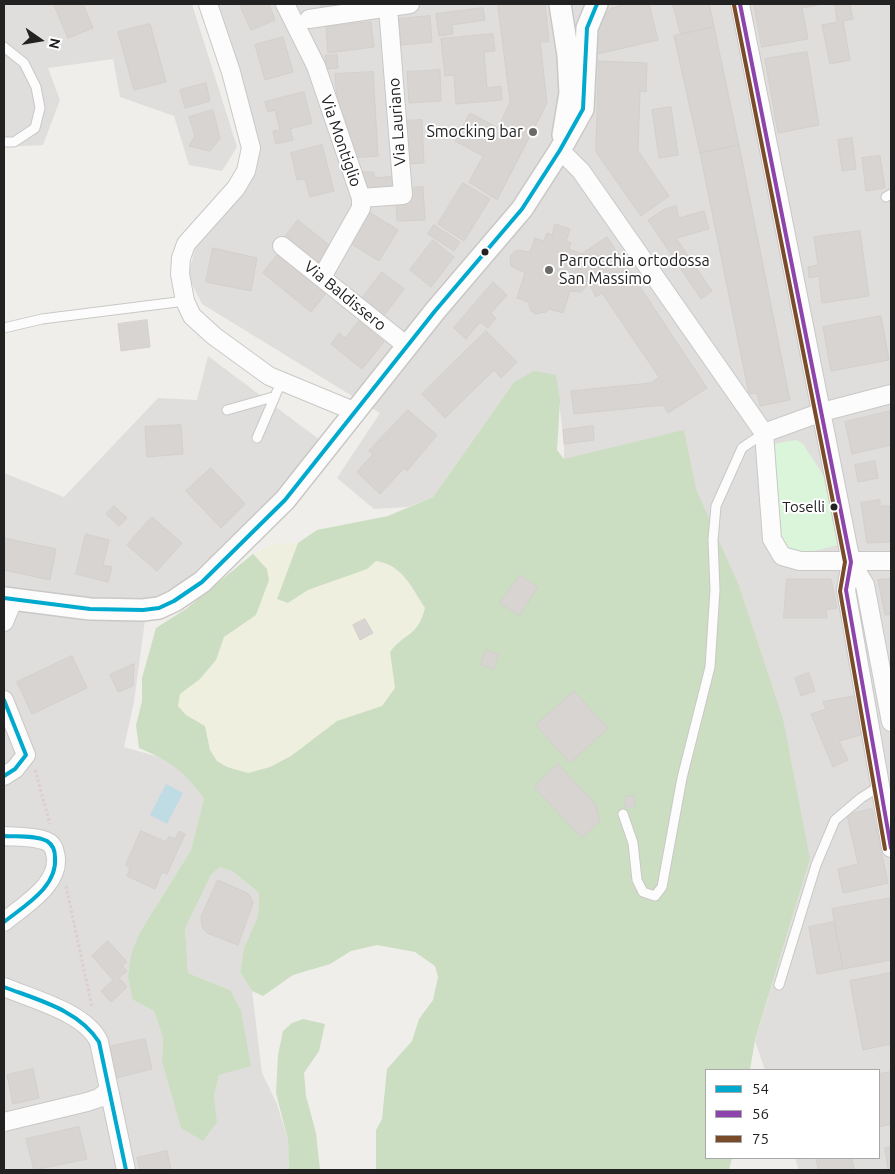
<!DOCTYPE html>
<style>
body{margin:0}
#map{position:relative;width:895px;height:1174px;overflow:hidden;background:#f0eeeb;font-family:Ubuntu,sans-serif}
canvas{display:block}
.frame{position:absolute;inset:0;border:5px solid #222;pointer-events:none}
.legend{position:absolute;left:705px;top:1069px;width:175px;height:90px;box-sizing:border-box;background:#fff;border:1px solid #a7a7a7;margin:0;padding:6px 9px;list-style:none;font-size:15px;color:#222}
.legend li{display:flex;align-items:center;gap:10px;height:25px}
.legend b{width:25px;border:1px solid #a7a7a7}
.north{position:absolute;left:15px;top:15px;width:50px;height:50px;-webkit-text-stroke:4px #fff;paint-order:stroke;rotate:103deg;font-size:14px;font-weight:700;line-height:20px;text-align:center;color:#222}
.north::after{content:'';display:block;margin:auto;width:18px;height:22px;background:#222;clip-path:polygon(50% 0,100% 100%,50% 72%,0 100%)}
</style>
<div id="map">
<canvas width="895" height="1174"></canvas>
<div class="frame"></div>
<ul class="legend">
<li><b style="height:6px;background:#00a9ce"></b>54</li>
<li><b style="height:6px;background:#8e44ad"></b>56</li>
<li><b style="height:6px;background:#7a4b2a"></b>75</li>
</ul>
<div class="north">N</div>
</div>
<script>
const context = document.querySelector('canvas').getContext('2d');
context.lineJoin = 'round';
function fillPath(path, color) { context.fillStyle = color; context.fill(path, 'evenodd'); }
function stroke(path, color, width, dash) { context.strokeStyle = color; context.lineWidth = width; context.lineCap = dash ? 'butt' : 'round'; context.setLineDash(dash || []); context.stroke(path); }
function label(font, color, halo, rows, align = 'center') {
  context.font = font + ' Ubuntu,sans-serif'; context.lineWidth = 4; context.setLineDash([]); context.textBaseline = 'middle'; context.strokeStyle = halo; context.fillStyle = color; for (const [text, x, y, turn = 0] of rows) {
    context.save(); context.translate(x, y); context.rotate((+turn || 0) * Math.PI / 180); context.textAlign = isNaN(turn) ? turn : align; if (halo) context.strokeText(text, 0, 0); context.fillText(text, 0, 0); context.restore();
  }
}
const residential = new Path2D(`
 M 4,4 L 192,4 L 237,147 L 222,171 L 189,165 L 174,116 L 120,97 L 113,59 L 48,68 L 60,100 L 43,145 L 4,147 Z
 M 215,4 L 891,4 L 891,1170 L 799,1170 L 795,1158 L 879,1158 L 879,1070 L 765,1070 L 755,1041 L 810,859 L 564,459 L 564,444 L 556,375 L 514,382 L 433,497 L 408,507 L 374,509 L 337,478 L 380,413 L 202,304 L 188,276 L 195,249 L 253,174 Z
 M 208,356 L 336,452 L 145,620 L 134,702 L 124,747 L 162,758 L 182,770 L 204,799 L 191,850 L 140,932 L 133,1000 L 154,1011 L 163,1038 L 162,1061 L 216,1122 L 214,1097 L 219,1075 L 230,990 L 188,973 L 185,929 L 211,875 L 220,867 L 232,871 L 259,893 L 258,916 L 244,948 L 240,972 L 252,991 L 262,1073 L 277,1104 L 288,1140 L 289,1170 L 4,1170 L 4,473 L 64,497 L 158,398 L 197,400 Z`);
const farmland = new Path2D(`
 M 298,543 L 278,600 L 288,603 L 308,590 L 367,569 L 376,561 L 388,563 L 398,569 L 425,608 L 416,630 L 397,642 L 390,652 L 395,688 L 382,707 L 337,721 L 291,756 L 270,767 L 248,773 L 227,767 L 217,761 L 210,750 L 205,726 L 186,715 L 178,706 L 180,694 L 200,679 L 216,660 L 224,637 L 256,615 L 267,569 L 253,554 L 273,544 Z`);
const forest = new Path2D(`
 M 534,371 L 556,375 L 560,400 L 557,450 L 564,459 L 684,430 L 696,489 L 739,586 L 783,719 L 810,859 L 755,1040 L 750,1070 L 706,1070 L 706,1158 L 732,1158 L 729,1170 L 376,1170 L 376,1130 L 382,1119 L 387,1069 L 412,1041 L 419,1019 L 433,1000 L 438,977 L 435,966 L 415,952 L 377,945 L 351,951 L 330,964 L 293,975 L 263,996 L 252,991 L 240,972 L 244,948 L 258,916 L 259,893 L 232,871 L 220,867 L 211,875 L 185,929 L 188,973 L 230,990 L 241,1011 L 251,1066 L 219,1075 L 214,1097 L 217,1122 L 203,1141 L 181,1128 L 162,1061 L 163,1038 L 154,1011 L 133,1000 L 128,977 L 131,955 L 140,932 L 191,850 L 204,799 C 183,770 172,762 139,748 L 136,725 L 142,701 L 142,678 L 156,628 L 186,609 L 253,554 L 267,569 L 269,580 L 256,615 L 224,637 L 216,660 L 200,679 L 180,694 L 178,706 L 186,715 L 205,726 L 210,750 L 217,761 L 227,767 L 248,773 L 270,767 L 291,756 L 337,721 L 382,706 L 395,688 L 390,652 C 406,631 417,638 425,608 C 411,587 403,565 376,561 L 367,569 L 308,590 L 288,603 L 277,599 L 298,543 L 317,530 L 388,516 L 433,497 L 514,382 Z
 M 303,1019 L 325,1024 L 319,1051 L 304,1073 L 306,1096 L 316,1133 L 320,1170 L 289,1170 L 288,1140 L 276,1093 L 278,1055 L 283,1031 L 292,1023 Z`);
const park = new Path2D(`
 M 796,440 L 803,444 L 829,484 L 842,544 L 802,554 L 768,550 L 756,447 Z`);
const water = new Path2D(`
 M 166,784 L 183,793 L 167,824 L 150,815 Z`);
const building = new Path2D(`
 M 54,4 L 83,4 L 93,28 L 68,38 Z
 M 245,4 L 269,4 L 275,20 L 251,30 L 240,6 Z
 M 321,4 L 345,4 L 321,8 Z
 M 498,4 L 545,4 L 549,42 L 540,42 L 547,103 L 497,200 L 469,182 L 483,156 L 455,141 L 470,113 L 498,128 L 510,102 Z
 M 626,4 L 649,4 L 658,40 L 598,54 L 597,28 L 610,9 Z
 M 673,4 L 709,4 L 714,27 L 681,34 Z
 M 754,4 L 822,4 L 802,8 L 808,39 L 762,47 Z
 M 850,4 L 853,19 L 843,21 L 850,60 L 830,64 L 822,25 L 837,22 L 835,6 Z
 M 483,8 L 485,20 L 452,25 L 453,34 L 439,36 L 436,14 Z
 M 430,16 L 432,42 L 401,45 L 399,19 Z
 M 371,22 L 374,47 L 328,53 L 326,27 Z
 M 150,24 L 166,82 L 134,90 L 118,32 Z
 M 714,27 L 739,145 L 700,153 L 674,36 Z
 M 493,34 L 495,51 L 484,52 L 487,88 L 501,86 L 502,100 L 456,104 L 454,75 L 445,76 L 441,39 Z
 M 283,37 L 293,72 L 265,80 L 255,45 Z
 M 807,52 L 819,125 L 778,133 L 765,59 Z
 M 337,55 L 338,68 L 326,69 L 325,56 Z
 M 599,61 L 647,63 L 646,92 L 640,91 L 638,151 L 669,196 L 641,216 L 596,152 Z
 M 440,70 L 441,101 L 409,103 L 407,72 Z
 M 373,72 L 378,156 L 351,158 L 350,135 L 344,136 L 342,116 L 338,116 L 335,74 Z
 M 206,83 L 210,101 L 185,108 L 180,90 Z
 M 304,92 L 312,123 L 290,129 L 293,140 L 276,144 L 273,131 L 280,130 L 275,110 L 268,112 L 265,102 Z
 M 671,107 L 678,155 L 659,158 L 652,110 Z
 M 213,110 L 220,138 L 210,151 L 189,146 L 195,136 L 189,117 Z
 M 422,120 L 424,163 L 406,164 L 403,121 Z
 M 852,138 L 856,169 L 842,171 L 838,140 Z
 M 322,145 L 334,191 L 310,197 L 305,179 L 297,180 L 291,153 Z
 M 739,145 L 790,400 L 760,406 L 757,393 L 749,394 L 700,153 Z
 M 880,156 L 885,188 L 866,191 L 862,158 Z
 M 356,172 L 374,172 L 374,178 L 399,176 L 400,192 L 364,194 Z
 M 463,183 L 490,199 L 464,241 L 438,224 Z
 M 423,187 L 425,220 L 397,221 L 396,200 L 406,188 Z
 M 676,206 L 679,218 L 704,211 L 709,229 L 676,238 L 712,291 L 701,299 L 648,220 L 663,210 Z
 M 369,212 L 398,230 L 379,261 L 350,243 Z
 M 298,220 L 335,250 L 320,269 L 283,239 Z
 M 555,224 L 570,229 L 566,241 L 571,243 L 569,249 L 582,254 L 577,268 L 582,270 L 580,275 L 585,276 L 587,285 L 581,292 L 570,291 L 563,313 L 549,309 L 546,312 L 535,314 L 531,311 L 528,302 L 517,298 L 525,273 L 511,266 L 510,256 L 517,250 L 530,252 L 535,238 L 544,241 L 547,233 L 552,235 Z
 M 434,225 L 460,242 L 454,251 L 428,234 Z
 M 860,231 L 869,296 L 822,303 L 819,276 L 809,278 L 808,267 L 818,265 L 814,237 Z
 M 607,237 L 707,388 L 668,413 L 663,405 L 574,414 L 571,391 L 651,383 L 659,377 L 602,293 L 596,297 L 585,276 L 580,275 L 582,270 L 577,268 L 582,254 Z
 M 433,240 L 454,257 L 431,287 L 410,270 Z
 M 213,248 L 257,258 L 251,291 L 206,282 Z
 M 279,253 L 327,292 L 311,312 L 263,273 Z
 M 382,272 L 404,289 L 383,317 L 360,301 Z
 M 493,282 L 507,295 L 491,313 L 496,318 L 488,328 L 480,322 L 466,339 L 454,328 Z
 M 881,316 L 889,360 L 831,371 L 823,327 Z
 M 147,320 L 150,347 L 121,351 L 118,324 Z
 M 359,321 L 384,342 L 362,369 L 331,344 L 339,333 L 345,338 Z
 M 486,331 L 517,362 L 501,378 L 494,370 L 445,418 L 422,394 Z
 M 408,410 L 437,435 L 407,471 L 404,468 L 380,494 L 357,472 L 373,454 L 369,451 Z
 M 891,411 L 891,445 L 852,454 L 845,422 Z
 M 181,425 L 183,454 L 147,457 L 145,427 Z
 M 593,426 L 594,440 L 564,444 L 563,430 Z
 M 875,461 L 878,478 L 858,482 L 855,465 Z
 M 211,468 L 245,504 L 221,528 L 186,491 Z
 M 880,500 L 880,506 L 891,506 L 891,542 L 867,543 L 861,503 Z
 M 114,506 L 127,518 L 119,526 L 106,514 Z
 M 152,517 L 182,543 L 157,571 L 127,545 Z
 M 86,534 L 109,540 L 103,565 L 112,567 L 108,582 L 76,574 Z
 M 4,538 L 56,549 L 50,580 L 4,570 Z
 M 520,575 L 538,587 L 519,616 L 500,603 Z
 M 787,579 L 831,579 L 837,608 L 826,610 L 827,618 L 784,618 Z
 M 891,579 L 891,614 L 885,615 L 878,580 Z
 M 365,619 L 373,633 L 360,640 L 353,625 Z
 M 486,650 L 499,654 L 494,669 L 481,665 Z
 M 72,656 L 87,688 L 32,714 L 17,682 Z
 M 134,664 L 133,686 L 118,692 L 110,675 Z
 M 809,673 L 815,691 L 801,696 L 795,678 Z
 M 574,691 L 608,728 L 570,763 L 536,725 Z
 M 855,696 L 861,735 L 839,741 L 848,760 L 833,767 L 811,714 L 826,709 L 823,702 Z
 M 558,764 L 595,803 L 600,821 L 582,838 L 534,787 Z
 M 634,796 L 635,807 L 625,807 L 625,797 Z
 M 872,809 L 888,883 L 843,893 L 838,869 L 858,864 L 847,815 Z
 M 141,831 L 166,842 L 169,836 L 175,839 L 179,831 L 185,834 L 167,874 L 162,872 L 155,889 L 127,876 L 130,869 L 126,865 Z
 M 218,880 L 249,894 L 253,903 L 238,945 L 207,933 L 202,927 L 201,917 Z
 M 891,898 L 891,960 L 843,969 L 832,909 Z
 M 834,922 L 843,969 L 817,974 L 809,927 Z
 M 108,941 L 127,962 L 122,966 L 127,971 L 119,978 L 127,987 L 111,1002 L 101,991 L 113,980 L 92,956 Z
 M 891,973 L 891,1044 L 863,1050 L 850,981 Z
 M 145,1039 L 152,1069 L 116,1078 L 109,1047 Z
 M 33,1069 L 39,1098 L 13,1104 L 7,1075 Z
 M 891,1072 L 891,1124 L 879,1127 L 879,1074 Z
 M 79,1127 L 87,1159 L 34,1170 L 26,1139 Z
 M 891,1147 L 891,1170 L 888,1170 L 885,1148 Z
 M 167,1151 L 171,1170 L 140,1170 L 137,1158 Z
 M 816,1158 L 852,1158 L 854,1170 L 819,1170 Z`);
const path = new Path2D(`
 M 35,770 L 50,824
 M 66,886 L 92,1007`);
const service = new Path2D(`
 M 4,47 L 24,63 L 36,87 L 40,108 L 35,128 L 14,142 L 4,142
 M 886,197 L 891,194
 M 4,328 L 42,319 L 185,301
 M 227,410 L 273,397
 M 257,438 L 282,380
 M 623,814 L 633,843 L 637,880 L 643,892 L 655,896 L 662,887 L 682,778 L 710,667 L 715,590 L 713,540 L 716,506 L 742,448 L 764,433
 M 779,985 L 816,865 L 835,820 L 861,798 L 880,786`);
const minor = new Path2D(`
 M 208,4 L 231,72 L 251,148 L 246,171 L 236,188 L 186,244 L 181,258 L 180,274 L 185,301 L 192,316 L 214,336 L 269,376 L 356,412
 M 285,4 L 316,66 L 361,198 L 361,208 L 322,277
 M 740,4 L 851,562 L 865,585 L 891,722
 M 309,19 L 410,4
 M 560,150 L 581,171 L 764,433
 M 361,198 L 403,195 L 388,8
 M 282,246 L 407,346
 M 764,433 L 772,539 L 782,556 L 800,561 L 891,561
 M 764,433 L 822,412 L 891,394
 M 851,562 L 846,590 L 891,848
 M 4,622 L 13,600
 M 4,700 L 26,755 L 15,769 L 4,776
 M 4,836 C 17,837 34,836 46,841 C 51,843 54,847 55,853 C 63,883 24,905 4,922
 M 4,987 C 32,999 87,1013 99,1042 L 126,1170
 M 4,1122 L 87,1102 L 99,1098 L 109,1090`);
const tertiary = new Path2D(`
 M 560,4 L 568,55 L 570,93 L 563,135
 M 4,598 L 90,609 L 143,610 L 159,608 L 174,601 L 202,582 L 285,500 L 435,311 L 522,209 L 560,150 L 583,109 L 587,28 L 597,4`);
const bus1 = new Path2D(`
 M 4,598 L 90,609 L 143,610 L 159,608 L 174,601 L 202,582 L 285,500 L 435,311 L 522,209 L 560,150 L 583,109 L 587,28 L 597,4
 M 4,700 L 26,755 L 15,769 L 4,776
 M 4,836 C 18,837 34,835 47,841 C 53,845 55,851 55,857 C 58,887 24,906 4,922
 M 4,987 C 38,1000 79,1010 99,1042 L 126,1170`);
const bus2 = new Path2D(`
 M 740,4 L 851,562 L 846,590 L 891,848`);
const bus3 = new Path2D(`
 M 734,5 L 845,562 L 840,591 L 885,849`);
const markers = [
 [533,132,5,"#6a6968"],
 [485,252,4.5,"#222"],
 [549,270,5,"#6a6968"],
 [834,507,4.5,"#222"]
];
const busNames = [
 ["Toselli",825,507]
];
const streetNames = [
 ["Via Lauriano",397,122,-94],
 ["Via Montiglio",341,141,71],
 ["Via Baldissero",345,296,39]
];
const poiNames = [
 ["Smocking bar",523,132],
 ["Parrocchia ortodossa",559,261,"left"],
 ["San Massimo",559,279,"left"]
];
fillPath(residential, '#dfdedc');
fillPath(farmland, '#efefdf');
fillPath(forest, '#cbdec1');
fillPath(park, '#daf5da');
fillPath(water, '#bfdbe3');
fillPath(building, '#d7d4d2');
stroke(building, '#d3d0cc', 1);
stroke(service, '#c9c8c7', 11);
stroke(minor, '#c9c8c7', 20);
stroke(tertiary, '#c9c8c7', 24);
stroke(path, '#dccecd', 3, [2.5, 2.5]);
stroke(service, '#fdfcfc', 9);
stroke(minor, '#fdfcfc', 18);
stroke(tertiary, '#fdfcfc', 21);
stroke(bus1, '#00a9ce', 4);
stroke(bus2, '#8e44ad', 4);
stroke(bus3, '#7a4b2a', 4);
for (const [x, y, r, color] of markers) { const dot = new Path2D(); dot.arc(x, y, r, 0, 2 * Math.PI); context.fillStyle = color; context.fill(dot); stroke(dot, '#fff', 2); }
label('15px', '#222', '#fff', busNames, 'right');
label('16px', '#222', '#fff', streetNames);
label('16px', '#222', '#fff', poiNames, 'right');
</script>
